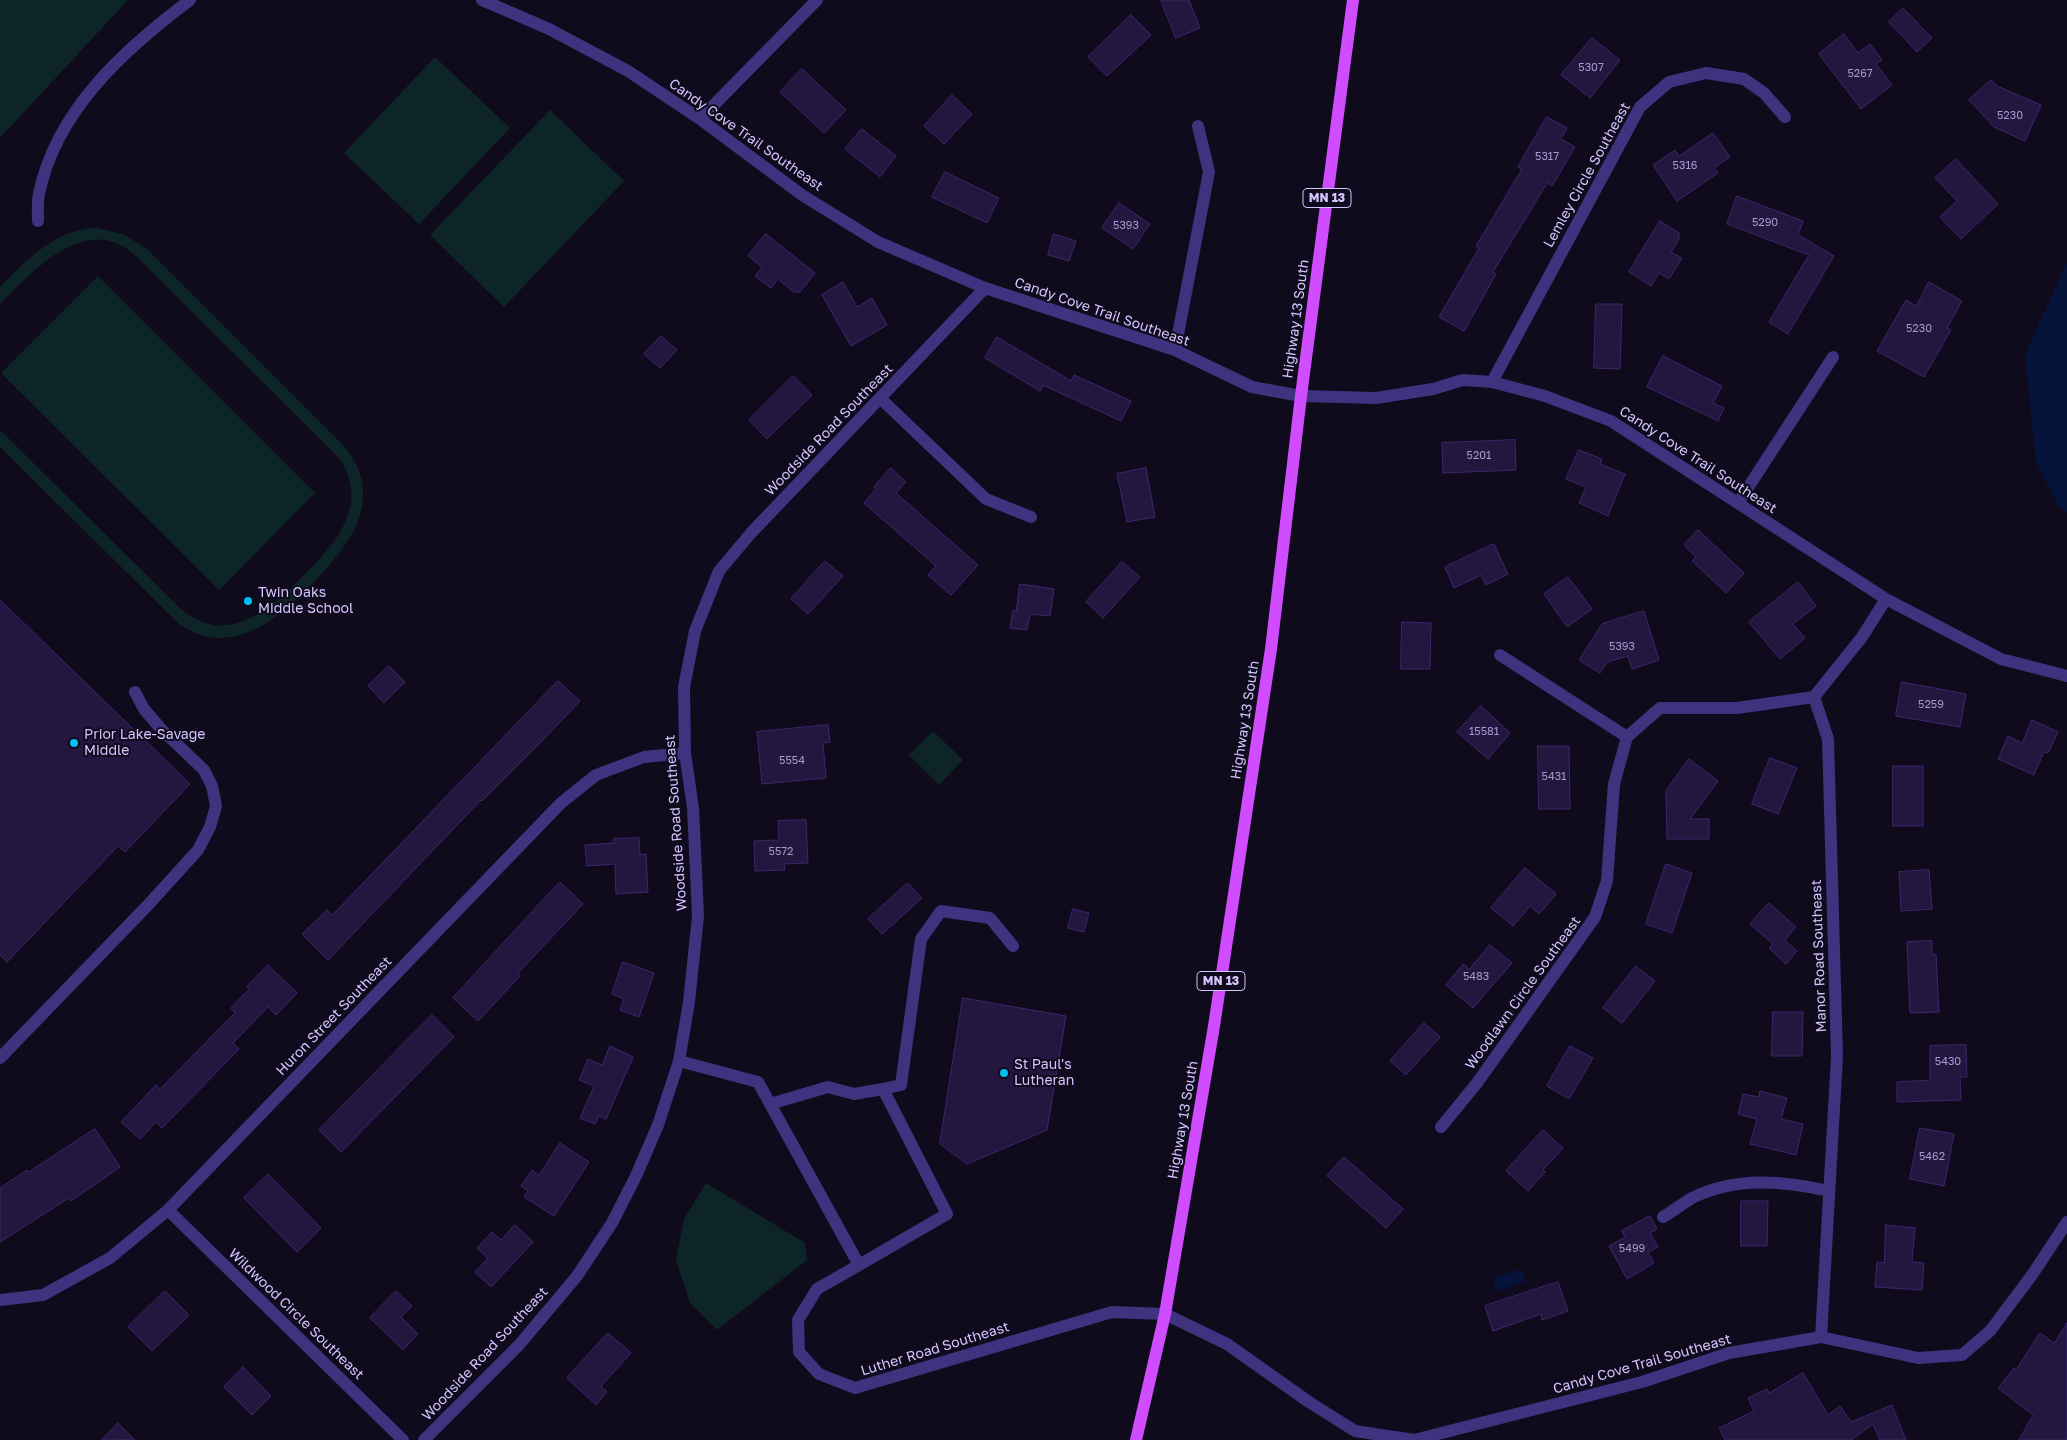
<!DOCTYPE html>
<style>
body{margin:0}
canvas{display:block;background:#100a1d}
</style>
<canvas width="2067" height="1440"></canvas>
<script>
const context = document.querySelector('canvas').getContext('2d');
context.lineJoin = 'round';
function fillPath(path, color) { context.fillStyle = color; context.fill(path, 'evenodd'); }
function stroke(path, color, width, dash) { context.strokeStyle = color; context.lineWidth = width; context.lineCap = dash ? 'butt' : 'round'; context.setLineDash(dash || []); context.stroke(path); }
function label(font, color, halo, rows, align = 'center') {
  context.font = font + ' "Golos Text",sans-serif'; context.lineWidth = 4; context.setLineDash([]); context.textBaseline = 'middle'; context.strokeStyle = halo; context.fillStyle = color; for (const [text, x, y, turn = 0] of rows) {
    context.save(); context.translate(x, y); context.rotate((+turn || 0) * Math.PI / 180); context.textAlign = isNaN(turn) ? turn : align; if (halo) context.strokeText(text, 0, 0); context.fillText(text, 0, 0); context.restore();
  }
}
const green = new Path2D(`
 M 0,0 L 128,0 L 0,138 Z
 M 435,57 L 510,128 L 419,224 L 344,153 Z
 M 550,110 L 624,181 L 504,307 L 430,235 Z
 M 96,228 L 123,234 L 147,249 L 342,444 C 388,496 351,545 311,585 C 276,621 230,659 179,624 L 0,447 L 0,430 L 183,611 C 229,647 272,608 304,575 C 324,555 346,533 351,503 C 353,487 348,472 340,459 L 138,258 C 88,209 35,269 0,304 L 0,287 C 27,260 55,229 96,228 Z
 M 98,276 L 315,493 L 219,590 L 1,373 Z
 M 933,731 L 963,760 L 939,785 L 909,755 Z
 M 706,1183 L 805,1243 L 807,1260 L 717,1330 L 690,1303 L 676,1260 L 684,1219 Z`);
const water = new Path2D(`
 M 2067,263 L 2067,512 L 2060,509 L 2036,462 L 2025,354 Z
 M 1521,1269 L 1525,1281 L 1497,1291 L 1493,1278 Z`);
const building = new Path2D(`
 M 1161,0 L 1189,0 L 1200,28 L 1176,38 Z
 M 1903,8 L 1932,38 L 1917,52 L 1889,22 Z
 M 1131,15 L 1151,35 L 1107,76 L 1088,57 Z
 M 1844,34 L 1858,53 L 1870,44 L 1882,60 L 1876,64 L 1892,85 L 1861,109 L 1819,54 Z
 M 1592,38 L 1620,60 L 1590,98 L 1561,75 Z
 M 802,69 L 846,110 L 824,133 L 780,92 Z
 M 1991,80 L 1997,86 L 2041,105 L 2025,141 L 1994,127 L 1969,100 Z
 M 952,95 L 972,114 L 944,144 L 924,126 Z
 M 1547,117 L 1567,128 L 1561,139 L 1575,147 L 1552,186 L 1547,183 L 1493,272 L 1496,274 L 1464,331 L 1439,317 L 1479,248 L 1476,246 L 1522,169 L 1518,167 Z
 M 862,129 L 896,156 L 880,177 L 845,149 Z
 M 1713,133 L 1730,157 L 1714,168 L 1718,173 L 1677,201 L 1653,165 L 1675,150 L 1679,156 Z
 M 1956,159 L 1998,204 L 1961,239 L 1940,217 L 1957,201 L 1935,178 Z
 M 945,172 L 999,198 L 987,223 L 932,197 Z
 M 1737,196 L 1803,221 L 1798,235 L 1834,256 L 1788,334 L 1769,322 L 1809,255 L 1727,224 Z
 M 1119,203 L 1150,224 L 1133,249 L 1102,228 Z
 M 1660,221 L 1679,233 L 1679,239 L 1671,252 L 1682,258 L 1669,279 L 1659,273 L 1651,286 L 1629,272 Z
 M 766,234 L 815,273 L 800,292 L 794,292 L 778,279 L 771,288 L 755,276 L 762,267 L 748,256 Z
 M 1054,234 L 1076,241 L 1069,261 L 1048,255 Z
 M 843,282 L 857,307 L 872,298 L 887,325 L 851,346 L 822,295 Z
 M 1929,282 L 1962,301 L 1947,328 L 1951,330 L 1924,377 L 1877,351 L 1906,300 L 1916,306 Z
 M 1596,304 L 1622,304 L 1620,369 L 1594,368 Z
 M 661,336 L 677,350 L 660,368 L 644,354 Z
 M 997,337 L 1071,381 L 1074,375 L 1131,401 L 1121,421 L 1043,385 L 1040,391 L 985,358 Z
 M 1663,356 L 1722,386 L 1713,403 L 1724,408 L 1718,421 L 1647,387 Z
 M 793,376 L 812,395 L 767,439 L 749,420 Z
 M 1515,440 L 1516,470 L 1443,473 L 1442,443 Z
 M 1579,450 L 1602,459 L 1600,464 L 1625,474 L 1608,516 L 1579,503 L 1586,487 L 1566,479 Z
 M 891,468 L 906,482 L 896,493 L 978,565 L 951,595 L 928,575 L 936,566 L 864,503 L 876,489 L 874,487 Z
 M 1146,468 L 1155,517 L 1127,522 L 1117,474 Z
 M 1698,530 L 1744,573 L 1726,593 L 1692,561 L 1696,557 L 1684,545 Z
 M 1494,544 L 1508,574 L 1486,585 L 1481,575 L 1454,588 L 1445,567 Z
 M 825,561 L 843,576 L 808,614 L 791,599 Z
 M 1122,562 L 1140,577 L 1103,618 L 1086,602 Z
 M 1568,577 L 1592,609 L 1567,627 L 1544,594 Z
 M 1798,582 L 1816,606 L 1793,624 L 1805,638 L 1780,659 L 1749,622 Z
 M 1020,584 L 1054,589 L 1050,616 L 1030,614 L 1027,630 L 1010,628 L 1013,610 L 1016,611 Z
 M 0,600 L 190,784 L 125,852 L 118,846 L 7,962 L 0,955 Z
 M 1644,611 L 1659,660 L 1632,669 L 1628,656 L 1607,662 L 1600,673 L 1579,660 L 1602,624 Z
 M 1402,622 L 1431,623 L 1430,669 L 1401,669 Z
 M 389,666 L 405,682 L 384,703 L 368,686 Z
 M 558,681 L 580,701 L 539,744 L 482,801 L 481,800 L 328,960 L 302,934 L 327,910 L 332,915 Z
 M 1902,682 L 1966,694 L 1960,727 L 1896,716 Z
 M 1481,706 L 1510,733 L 1488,759 L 1457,732 Z
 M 2032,720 L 2058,732 L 2048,753 L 2044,752 L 2034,775 L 1998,759 L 2008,736 L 2022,743 Z
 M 828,725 L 830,742 L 823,743 L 826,778 L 762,784 L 757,732 Z
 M 1538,746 L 1569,746 L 1570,809 L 1539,809 Z
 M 1770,758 L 1797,768 L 1778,814 L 1752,804 Z
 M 1689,759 L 1718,781 L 1690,819 L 1709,819 L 1709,839 L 1667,839 L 1666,791 Z
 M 1893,766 L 1923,766 L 1923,826 L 1893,826 Z
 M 806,820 L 808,863 L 784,864 L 785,870 L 755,871 L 754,841 L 779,840 L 778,821 Z
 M 639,838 L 640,855 L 646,854 L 648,892 L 616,894 L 615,864 L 587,866 L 585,845 L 614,843 L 614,839 Z
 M 1666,864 L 1692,873 L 1672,933 L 1646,924 Z
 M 1525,868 L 1556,894 L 1539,914 L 1530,906 L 1513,926 L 1491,908 Z
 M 1929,870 L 1932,909 L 1901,911 L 1899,872 Z
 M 560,882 L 583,904 L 518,973 L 520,976 L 478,1021 L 453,998 Z
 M 908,883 L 922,898 L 882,934 L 868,919 Z
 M 1769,903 L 1796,927 L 1785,940 L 1797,951 L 1786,964 L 1769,948 L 1773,944 L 1750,924 Z
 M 1073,909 L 1089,913 L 1084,932 L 1068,928 Z
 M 1932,941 L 1932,955 L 1936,954 L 1939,1012 L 1910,1013 L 1907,942 Z
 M 1490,945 L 1512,963 L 1473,1008 L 1446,985 L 1463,964 L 1469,969 Z
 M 623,962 L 654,973 L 639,1017 L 620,1010 L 624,999 L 612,994 Z
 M 268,965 L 297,993 L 276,1015 L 268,1007 L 233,1043 L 239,1049 L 162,1128 L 156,1122 L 140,1139 L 121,1122 L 156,1085 L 160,1089 L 235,1013 L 231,1008 L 249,989 L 247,987 Z
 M 1636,966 L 1655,981 L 1622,1023 L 1603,1008 Z
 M 963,998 L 1066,1016 L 1047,1130 L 967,1164 L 940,1144 Z
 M 1773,1012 L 1803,1012 L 1802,1056 L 1772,1056 Z
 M 432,1015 L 454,1037 L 341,1152 L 319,1130 Z
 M 1424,1023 L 1440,1037 L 1406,1075 L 1390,1061 Z
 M 1966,1045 L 1967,1077 L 1960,1077 L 1961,1100 L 1897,1102 L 1897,1082 L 1930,1080 L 1930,1046 Z
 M 610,1046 L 633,1057 L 606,1119 L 599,1116 L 595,1124 L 580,1118 L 594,1086 L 579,1080 L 588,1059 L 602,1065 Z
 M 1570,1046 L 1593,1058 L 1569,1099 L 1547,1086 Z
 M 1760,1091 L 1787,1098 L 1781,1119 L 1803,1124 L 1796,1155 L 1750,1144 L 1757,1119 L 1738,1114 L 1743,1094 L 1759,1097 Z
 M 1920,1128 L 1954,1134 L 1944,1186 L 1910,1179 Z
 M 95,1129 L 120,1167 L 71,1201 L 69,1198 L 0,1242 L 0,1188 L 27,1170 L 28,1172 Z
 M 1543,1130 L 1563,1148 L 1543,1170 L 1545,1172 L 1528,1191 L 1506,1171 Z
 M 560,1143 L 589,1162 L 554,1216 L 524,1197 L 528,1191 L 521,1186 L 532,1170 L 539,1175 Z
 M 1344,1157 L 1403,1209 L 1386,1228 L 1327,1176 Z
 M 268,1174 L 321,1228 L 297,1252 L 244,1198 Z
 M 1741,1201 L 1768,1201 L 1767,1246 L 1741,1246 Z
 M 1650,1216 L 1657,1229 L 1650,1233 L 1658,1247 L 1648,1252 L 1654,1263 L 1627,1279 L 1609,1246 L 1625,1237 L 1622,1231 Z
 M 515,1225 L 533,1242 L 491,1287 L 475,1272 L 488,1258 L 477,1248 L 492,1232 L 501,1240 Z
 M 1886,1225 L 1915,1228 L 1912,1262 L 1924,1263 L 1922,1290 L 1875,1287 L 1877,1262 L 1884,1263 Z
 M 1558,1282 L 1568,1311 L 1542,1320 L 1541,1314 L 1493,1331 L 1485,1306 Z
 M 165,1291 L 189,1315 L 152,1351 L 128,1327 Z
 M 396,1291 L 412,1306 L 401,1317 L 418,1334 L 403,1350 L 370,1318 Z
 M 2067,1323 L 2067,1440 L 2019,1440 L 2033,1415 L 1998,1388 L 2014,1368 L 2016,1370 L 2040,1333 L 2054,1343 Z
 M 608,1333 L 631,1353 L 601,1386 L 607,1392 L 596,1405 L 567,1378 Z
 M 243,1367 L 271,1396 L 252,1415 L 224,1387 Z
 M 1803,1373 L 1828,1415 L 1840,1406 L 1851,1422 L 1892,1405 L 1906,1440 L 1880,1440 L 1873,1424 L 1851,1440 L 1725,1440 L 1719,1428 L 1754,1411 L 1748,1398 L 1767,1389 L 1769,1393 Z
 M 118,1423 L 135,1440 L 102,1440 Z`);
const minor = new Path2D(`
 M 482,0 L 549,29 L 628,71 L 700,119 L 802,195 L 878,242 L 985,288 L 1175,350 L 1252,387 L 1301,396 L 1376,398 L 1433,389 L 1463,380 L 1492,382 L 1545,396 L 1611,421 L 1886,599 L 2001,659 L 2067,676
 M 700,119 L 817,0
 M 38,221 C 38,212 37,203 39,194 C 56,110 125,49 190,0
 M 1175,350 L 1209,172 L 1198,126
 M 1492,382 L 1640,107 L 1669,82 L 1706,73 L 1744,79 L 1764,93 L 1785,117
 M 880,398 L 986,499 L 1031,517
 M 1738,503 L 1833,357
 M 1500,655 L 1627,737
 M 0,1058 L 148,905 L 198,850 L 210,827 L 216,806 L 212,786 L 204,770 L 161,729 L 144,709 L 135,692
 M 679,1061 L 758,1082 L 859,1265 L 817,1289 L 798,1320 L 799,1352 L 819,1374 L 855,1388 L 1112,1312 L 1165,1314 L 1227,1344 L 1309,1402 L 1355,1431 L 1414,1440 L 1642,1382 L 1729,1353 L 1821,1337 L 1918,1358 L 1962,1355 L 1990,1331 L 2032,1275 L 2067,1222
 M 883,1089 L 901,1085 L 921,939 L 941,911 L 990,918 L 1013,946
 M 770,1104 L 828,1087 L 854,1094 L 883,1089 L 947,1214 L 859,1265
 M 1441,1127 L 1477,1083 L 1595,917 L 1607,881 L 1614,784 L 1627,737 L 1660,708 L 1737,708 L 1814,697
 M 168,1210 L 403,1440
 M 1663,1217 C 1673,1211 1682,1204 1692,1198 C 1736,1176 1784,1181 1829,1191
 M 0,1300 L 43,1295 L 110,1258 L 168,1210 L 561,803 L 596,775 L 644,757 L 685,753
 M 1821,1337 L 1837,1056 L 1828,739 L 1814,697 L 1862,637 L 1886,599
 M 424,1440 L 519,1345 L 577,1276 L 612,1223 L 636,1176 L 658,1125 L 679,1061 L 689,1002 L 698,916 L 693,808 L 685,753 L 684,687 L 695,631 L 719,571 L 751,533 L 985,288`);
const major = new Path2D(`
 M 1136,1440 L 1165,1314 L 1214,1026 L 1271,649 L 1301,396 L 1353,0`);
const markers = [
 [248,601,5,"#00bef1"],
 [74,743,5,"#00bef1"],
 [1004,1073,5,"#00bef1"]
];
const numberNames = [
 ["5307",1591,68],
 ["5267",1860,74],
 ["5230",2010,116],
 ["5317",1547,157],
 ["5316",1685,166],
 ["5290",1765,223],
 ["5393",1126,226],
 ["5230",1919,329],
 ["5201",1479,456],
 ["5393",1622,647],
 ["5259",1931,705],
 ["15581",1484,732],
 ["5554",792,761],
 ["5431",1554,777],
 ["5572",781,852],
 ["5483",1476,977],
 ["5430",1948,1062],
 ["5462",1932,1157],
 ["5499",1632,1249]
];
const shields = [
 [1327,198,48],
 [1221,981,48]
];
const shieldNames = [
 ["MN 13",1327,198],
 ["MN 13",1221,981]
];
const streetNames = [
 ["Candy Cove Trail Southeast",746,135,35],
 ["Lemley Circle Southeast",1587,175,-61],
 ["Candy Cove Trail Southeast",1102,312,19],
 ["Highway 13 South",1296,319,-82],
 ["Woodside Road Southeast",829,430,-46],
 ["Candy Cove Trail Southeast",1698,460,33],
 ["Highway 13 South",1245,720,-81],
 ["Woodside Road Southeast",676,823,-94],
 ["Manor Road Southeast",1819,956,-92],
 ["Woodlawn Circle Southeast",1523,993,-54],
 ["Huron Street Southeast",334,1016,-46],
 ["Highway 13 South",1183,1120,-80],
 ["Wildwood Circle Southeast",296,1314,44],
 ["Luther Road Southeast",935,1349,-17],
 ["Woodside Road Southeast",485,1354,-47],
 ["Candy Cove Trail Southeast",1642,1364,-16]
];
const poiNames = [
 ["Twin Oaks",258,593],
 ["Middle School",258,609],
 ["Prior Lake-Savage",84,735],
 ["Middle",84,751],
 ["St Paul's",1014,1065],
 ["Lutheran",1014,1081]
];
fillPath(green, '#0d2527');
fillPath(water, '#06133a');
fillPath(building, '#23163f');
stroke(building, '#3c276c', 1);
stroke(minor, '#3e337e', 12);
stroke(major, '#d04dff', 12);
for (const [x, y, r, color] of markers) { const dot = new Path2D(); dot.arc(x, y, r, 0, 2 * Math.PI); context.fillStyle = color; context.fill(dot); stroke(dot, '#100a1d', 2); }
label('11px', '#a79acf', null, numberNames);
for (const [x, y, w] of shields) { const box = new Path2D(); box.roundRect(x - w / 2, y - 9.5, w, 19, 4); context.fillStyle = '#100a1d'; context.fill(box); stroke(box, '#d3c6ff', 1); }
label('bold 12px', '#d3c6ff', null, shieldNames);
label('14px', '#d3c6ff', '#100a1d', streetNames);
label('14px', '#d3c6ff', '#100a1d', poiNames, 'left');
</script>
